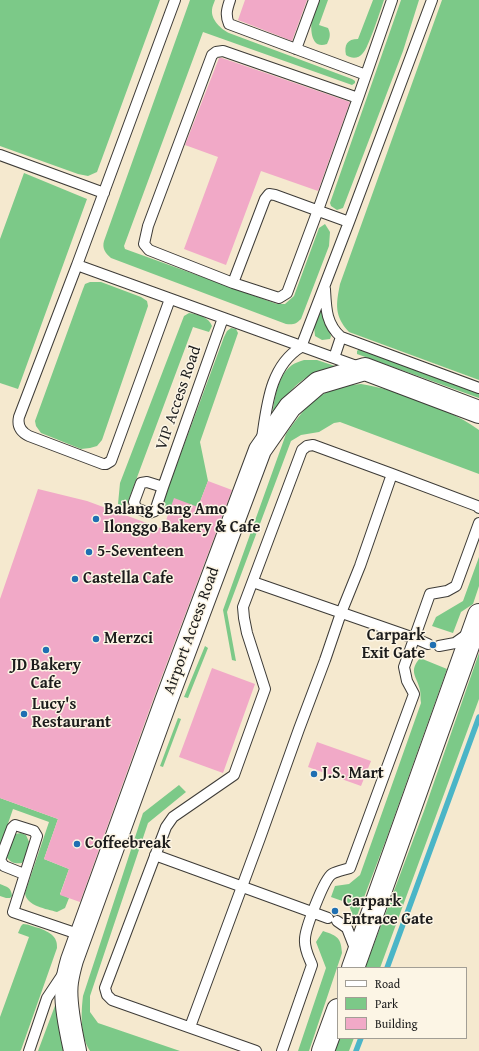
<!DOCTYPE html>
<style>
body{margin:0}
#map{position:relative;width:479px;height:1051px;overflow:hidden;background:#f5e9cf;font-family:"Gentium Book Plus",serif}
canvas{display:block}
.legend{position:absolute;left:337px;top:967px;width:130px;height:72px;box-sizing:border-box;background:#fcf5e5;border:1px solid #a29e95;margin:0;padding:5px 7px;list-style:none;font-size:12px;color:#1c1c1c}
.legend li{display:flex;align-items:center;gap:8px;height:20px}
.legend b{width:20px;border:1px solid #a29e95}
</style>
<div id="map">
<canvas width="479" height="1051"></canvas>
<ul class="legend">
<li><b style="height:5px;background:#fff"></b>Road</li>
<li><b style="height:11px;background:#7cc988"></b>Park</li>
<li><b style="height:11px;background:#f1a9c7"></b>Building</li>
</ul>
</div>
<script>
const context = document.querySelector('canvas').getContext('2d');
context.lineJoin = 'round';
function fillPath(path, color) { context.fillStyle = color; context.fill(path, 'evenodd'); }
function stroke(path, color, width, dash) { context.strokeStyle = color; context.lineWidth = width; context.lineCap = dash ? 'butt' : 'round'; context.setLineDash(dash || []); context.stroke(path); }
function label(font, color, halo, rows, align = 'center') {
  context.font = font + ' "Gentium Book Plus",serif'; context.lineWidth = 3; context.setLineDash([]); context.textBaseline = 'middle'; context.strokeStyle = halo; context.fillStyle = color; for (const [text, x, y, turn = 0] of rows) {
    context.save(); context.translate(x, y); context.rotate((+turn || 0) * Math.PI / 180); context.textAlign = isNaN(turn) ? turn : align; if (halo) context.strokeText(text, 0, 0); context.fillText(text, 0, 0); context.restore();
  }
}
const green = new Path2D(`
 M 0,0 L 160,0 L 97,172 L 88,176 L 78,174 L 0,146 Z
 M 190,0 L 215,0 C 214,3 212,7 212,10 C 211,20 221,29 229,33 L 352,79 L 355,81 L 355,83 L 352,85 L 203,32 L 124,246 L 125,249 L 277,304 L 285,304 L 294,296 L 319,228 L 325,224 L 330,232 L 329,246 L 301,319 C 296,324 293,325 286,324 L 111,258 C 105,253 102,248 104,241 Z
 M 319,0 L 328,0 L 319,25 L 328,28 C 331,34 330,38 327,44 C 311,50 310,29 312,18 C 314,12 316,6 319,0 Z
 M 373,0 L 384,0 C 381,9 368,49 363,53 C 358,59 352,59 346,55 C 344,45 347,39 358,39 Z
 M 401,0 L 419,0 L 403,51 L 343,208 L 337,210 L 331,206 L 330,203 Z
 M 442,0 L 479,0 L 479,380 L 349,332 C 334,316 336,304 340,284 Z
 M 24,173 L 87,199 L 18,389 L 0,383 L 0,239 Z
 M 90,282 L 101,282 L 141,297 L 147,301 L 148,306 L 102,440 L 97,446 L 90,448 L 81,449 L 41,433 L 36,426 L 35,421 L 83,289 L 85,284 Z
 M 323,302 L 328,328 L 331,336 L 330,339 L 322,340 L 315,336 L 314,326 Z
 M 189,313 C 197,314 209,317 212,326 L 209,332 L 193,327 L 126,507 L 118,504 L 120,483 L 184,316 Z
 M 231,328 L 236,329 L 238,333 L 200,442 L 208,481 L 198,507 L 169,513 L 160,510 L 224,337 L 227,331 Z
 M 359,349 L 479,394 L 479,398 L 357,354 L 357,351 Z
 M 304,360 L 317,360 L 338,367 C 332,368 325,369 320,371 C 298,378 284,398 272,415 C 275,399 277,376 292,365 C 295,363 300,361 304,360 Z
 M 361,384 C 380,387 397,392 415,399 C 439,408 458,415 479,430 L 479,474 L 340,422 L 334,423 L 319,432 L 301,435 L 291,441 L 227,612 L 236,661 L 232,660 L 223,610 L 286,434 C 308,403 321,387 361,384 Z
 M 479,557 L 479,586 L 473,604 L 461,612 L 453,633 L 432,626 L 436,617 L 463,601 Z
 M 205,646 L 208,648 L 188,698 L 184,697 Z
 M 479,653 L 479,699 L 380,968 L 365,968 L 424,811 Z
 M 420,658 L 447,669 L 387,837 L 355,921 L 348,903 L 331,897 L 335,886 L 349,884 L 360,875 L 421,703 C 420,699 421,694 420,690 C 417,676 408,672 420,658 Z
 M 178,718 L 181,719 L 163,767 L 160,766 Z
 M 179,785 L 186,792 L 148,823 L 90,996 L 90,1012 L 98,1023 L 180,1051 L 90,1051 C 80,1036 81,1013 83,996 L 143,813 Z
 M 0,798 L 58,819 L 44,859 L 69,869 L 60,894 L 69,898 L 65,908 L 57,912 C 47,909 26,906 25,893 L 49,822 L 13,809 L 0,847 Z
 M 21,833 L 26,835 L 30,844 L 25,859 L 22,863 C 15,864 12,863 7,858 C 7,850 10,841 15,834 Z
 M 0,884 C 7,887 11,887 12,896 L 10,898 L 6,898 L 0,896 Z
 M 23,924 C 29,924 33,927 39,928 C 49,932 58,936 57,948 L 21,1050 L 20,1051 L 0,1051 L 0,1017 L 29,937 L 18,933 L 21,926 Z
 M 323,931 C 338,936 341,938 342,953 L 309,1051 L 298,1051 L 326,968 L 316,942 Z
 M 59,995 L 67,1051 L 38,1051 Z
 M 338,1038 L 354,1038 L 349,1051 L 334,1051 Z`);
const stream = new Path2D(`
 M 387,968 L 479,717
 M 356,1051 L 361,1038`);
const building = new Path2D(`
 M 245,0 L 307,0 L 292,41 L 238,20 Z
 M 219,58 L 222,58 L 350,102 L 318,191 L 261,171 L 226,265 L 184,249 L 218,157 L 185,145 Z
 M 208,481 L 232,490 L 154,697 L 80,902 L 60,895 L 69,869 L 44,859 L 58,819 L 0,798 L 0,599 L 38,489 L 87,501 L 163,529 L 174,498 L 198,507 Z
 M 212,668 L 255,684 L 223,773 L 179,757 Z
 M 317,742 L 371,761 L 361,786 L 308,767 Z`);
const service = new Path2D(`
 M 230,0 C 227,9 225,15 229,24 L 366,75
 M 296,49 L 314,0
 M 223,51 L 358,98 L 318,210 L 287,293 L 279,298 L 233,283 L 149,250 L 144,244 L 148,226 L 212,55 L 216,52 Z
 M 358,98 L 392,0
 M 0,155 L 104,193
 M 77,265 L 175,0
 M 233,283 L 265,199 L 269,194 L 275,195 L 349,222
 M 325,289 C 326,308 326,324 341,337 L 479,388
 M 170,299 L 111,461 L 106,464 L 103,464 L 29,436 C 21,432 17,426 19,417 L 77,265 L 359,367
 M 334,358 L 341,337
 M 262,438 C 267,405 270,366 301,347 L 349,222 L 432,0
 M 163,487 L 147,482 L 141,483 L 134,502 L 136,508 L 149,513 L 155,511 L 163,487 L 223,318
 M 253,582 L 414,638 L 428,644
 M 439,646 L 455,643 L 469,633
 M 155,855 L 328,918
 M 0,860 L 12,828 L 15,825 L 34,831 L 37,836 L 13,912 L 81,935
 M 0,860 L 4,866 L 24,874
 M 337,921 L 347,928 L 356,951
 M 190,1027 L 260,838 L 299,729 L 325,660 L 341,613 L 360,566 L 392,474
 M 29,1051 L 47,998 L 63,974
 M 256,1051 L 112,1000 L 107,995 L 105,988 L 166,827 L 173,817 L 234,775 L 265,689 L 247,633 L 244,618 L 243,607 L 302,450 L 307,446 L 313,445 L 392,474 L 477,506 L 479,508
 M 282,1051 L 312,965 C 309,957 304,949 305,939 C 305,929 324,879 332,874 C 337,871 344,870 350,868 L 414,694 L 407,681 L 404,667 L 430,594 L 447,591 L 456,586 L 479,523`);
const secondary = new Path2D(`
 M 353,968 L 479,615
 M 75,1051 C 71,1032 64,1001 67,982 C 68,975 70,967 72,960 L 166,701 L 260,450 L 290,407 L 318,383 L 365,369 L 479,412
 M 323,1051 L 338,1010`);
const markers = [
 [96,519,4,"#1f6fb2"],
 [89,552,4,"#1f6fb2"],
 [75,579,4,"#1f6fb2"],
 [96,639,4,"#1f6fb2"],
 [433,645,4,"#1f6fb2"],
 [46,650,4,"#1f6fb2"],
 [24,714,4,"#1f6fb2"],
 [314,774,4,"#1f6fb2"],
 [77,844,4,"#1f6fb2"],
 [335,911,4,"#1f6fb2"]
];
const streetNames = [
 ["VIP Access Road",179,398,-71],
 ["Airport Access Road",192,631,-70]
];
const poiNames = [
 ["Balang Sang Amo",104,510],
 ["Ilonggo Bakery & Cafe",104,528],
 ["5-Seventeen",97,552],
 ["Castella Cafe",83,579],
 ["Carpark",425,636,"right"],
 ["Exit Gate",425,654,"right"],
 ["Merzci",104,639],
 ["JD Bakery",46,666,"center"],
 ["Cafe",46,684,"center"],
 ["Lucy's",32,705],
 ["Restaurant",32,723],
 ["J.S. Mart",322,774],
 ["Coffeebreak",85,844],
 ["Carpark",343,902],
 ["Entrace Gate",343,920]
];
fillPath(green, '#7cc988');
stroke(stream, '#4ab5c7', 5.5);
fillPath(building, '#f1a9c7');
stroke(service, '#3d3b37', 12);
stroke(secondary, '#3d3b37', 24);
stroke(service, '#fff', 10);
stroke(secondary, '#fff', 22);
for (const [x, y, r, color] of markers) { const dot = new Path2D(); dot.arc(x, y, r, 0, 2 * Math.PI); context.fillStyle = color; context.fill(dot); stroke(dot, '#fcf5e5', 1.5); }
label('16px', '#1c1c1c', '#fcf5e5', streetNames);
label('bold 16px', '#1c1c1c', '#fcf5e5', poiNames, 'left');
</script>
